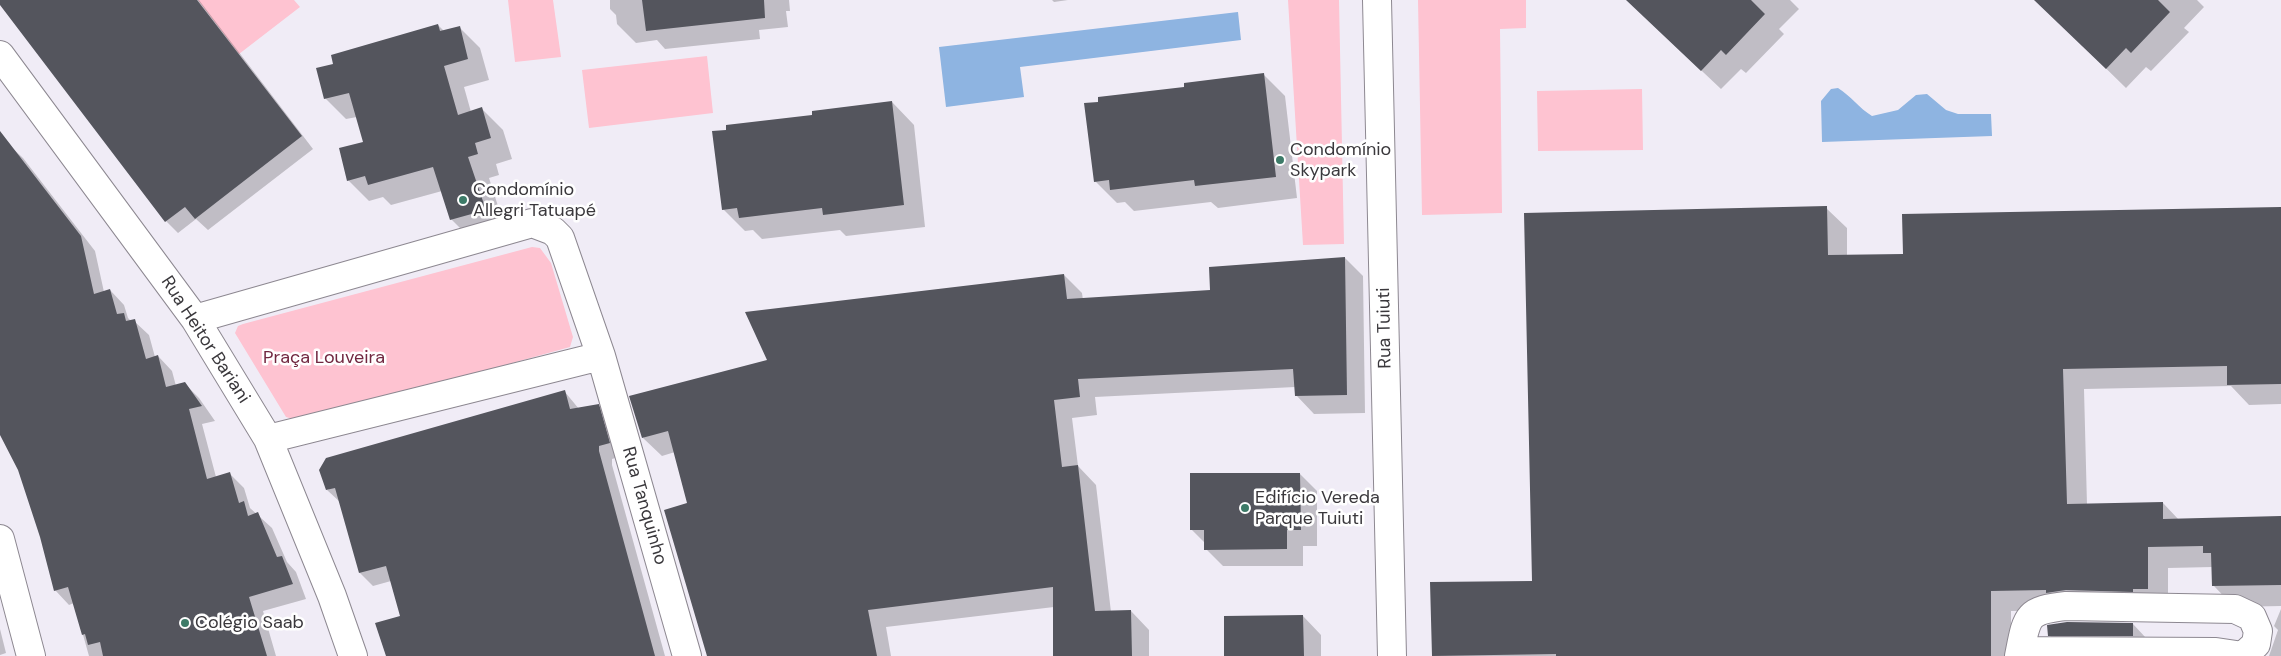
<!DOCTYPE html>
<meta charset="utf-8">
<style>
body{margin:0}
canvas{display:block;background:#f0ecf6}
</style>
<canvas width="2281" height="656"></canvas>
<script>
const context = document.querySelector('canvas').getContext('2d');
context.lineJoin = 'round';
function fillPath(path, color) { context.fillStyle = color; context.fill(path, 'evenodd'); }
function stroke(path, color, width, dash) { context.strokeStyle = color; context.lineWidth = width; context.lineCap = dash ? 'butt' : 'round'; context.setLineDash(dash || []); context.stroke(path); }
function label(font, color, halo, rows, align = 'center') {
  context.font = font + ' "DM Sans",sans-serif'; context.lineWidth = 5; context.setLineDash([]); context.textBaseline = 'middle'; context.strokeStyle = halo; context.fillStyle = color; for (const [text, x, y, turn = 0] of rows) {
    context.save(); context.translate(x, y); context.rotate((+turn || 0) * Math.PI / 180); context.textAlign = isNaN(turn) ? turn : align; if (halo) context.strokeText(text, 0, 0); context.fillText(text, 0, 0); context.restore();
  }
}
const green = new Path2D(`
 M 198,0 L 294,0 L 300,7 L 239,54 Z
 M 508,0 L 553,0 L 561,57 L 515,62 Z
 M 1288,0 L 1339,0 L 1344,244 L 1303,245 Z
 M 1418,0 L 1526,0 L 1526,28 L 1500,29 L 1502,213 L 1422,215 Z
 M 707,56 L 713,113 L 589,128 L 582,70 Z
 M 1642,89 L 1643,150 L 1538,151 L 1537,91 Z
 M 532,247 L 540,248 L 551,263 L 573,337 L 570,347 L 310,419 L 296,420 L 286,417 L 235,333 L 238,326 L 243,324 Z`);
const water = new Path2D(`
 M 1238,12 L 1241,40 L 1020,67 L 1024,97 L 946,107 L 939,47 Z
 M 1838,88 C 1851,96 1859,108 1872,116 L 1898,110 L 1916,95 L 1927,94 L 1946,110 L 1958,114 L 1991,114 L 1992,136 L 1822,142 L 1821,101 L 1831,89 Z`);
const shadow = new Path2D(`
 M 0,0 L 199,0 L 313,149 L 208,230 L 196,219 L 178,233 L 166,221 Z
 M 610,0 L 789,0 L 790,11 L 786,11 L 788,27 L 759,30 L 760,39 L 665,49 L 657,40 L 636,43 L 617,24 L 616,15 L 610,9 Z
 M 1052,0 L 1068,0 L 1054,2 Z
 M 1632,0 L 1790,0 L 1799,9 L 1779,29 L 1784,34 L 1746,73 L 1741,69 L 1721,89 L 1649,21 Z
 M 2036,0 L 2197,0 L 2204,7 L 2184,28 L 2189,32 L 2151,71 L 2146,67 L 2126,88 Z
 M 438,25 L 444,31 L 459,27 L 480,48 L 489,80 L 464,87 L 471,112 L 482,109 L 503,130 L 512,159 L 496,164 L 499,175 L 489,178 L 506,231 L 472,240 L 451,219 L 442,191 L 391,205 L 383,197 L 369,201 L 348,180 L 364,143 L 357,117 L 346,119 L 325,98 L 334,65 Z
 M 1263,74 L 1285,96 L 1297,198 L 1218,208 L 1211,202 L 1134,211 L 1125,202 L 1117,203 L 1095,181 L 1186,88 Z
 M 892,102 L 914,125 L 925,227 L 846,236 L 840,230 L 762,239 L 753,230 L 745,231 L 723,209 L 728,131 Z
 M 8,144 L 23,158 L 95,251 L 104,292 L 110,290 L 124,305 L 128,318 L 131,321 L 134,321 L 149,335 L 155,357 L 158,356 L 172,371 L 176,386 L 184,383 L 199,398 L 215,421 L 202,424 L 216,477 L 229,473 L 244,488 L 250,508 L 272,528 L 287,562 L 296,572 L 306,599 L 263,611 L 276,656 L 89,656 L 74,603 L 69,605 L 55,590 L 41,537 L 19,470 L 0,432 L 0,146 Z
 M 1826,208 L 1847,228 L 1847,256 L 1905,255 L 2281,208 L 2281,404 L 2249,405 L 2231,386 L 2084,389 L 2087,505 L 2163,503 L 2179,520 L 2281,518 L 2281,606 L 2234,607 L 2214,586 L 2213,567 L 2168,568 L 2168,609 L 2011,611 L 2011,656 L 1433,656 L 1431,583 L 1533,582 Z
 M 1345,258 L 1363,276 L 1365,413 L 1314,414 L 1296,395 L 1295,387 L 1095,397 L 1097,415 L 1072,418 L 1078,466 L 1096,485 L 1111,612 L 1131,611 L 1149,630 L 1149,656 L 1054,656 L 1054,607 L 886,627 L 891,656 L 708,656 L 689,504 L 675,452 L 662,456 L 643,438 L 769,361 L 1064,275 L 1082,293 L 1083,300 L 1211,291 Z
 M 565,392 L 579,409 L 598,405 L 611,419 L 622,456 L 612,459 L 612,465 L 665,656 L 387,656 L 401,617 L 391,581 L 373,586 L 360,573 L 340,502 L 327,490 Z
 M 1300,474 L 1317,491 L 1317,546 L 1303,546 L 1303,566 L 1223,566 L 1206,549 L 1206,544 L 1191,529 Z
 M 2281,609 L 2281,656 L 2269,656 L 2278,630 L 2274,626 Z
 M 1303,616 L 1321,635 L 1321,656 L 1225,656 Z
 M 2133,624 L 2146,638 L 2146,649 L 2063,649 L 2049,635 Z
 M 0,629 L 6,653 L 0,655 Z`);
const building = new Path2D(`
 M 0,0 L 197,0 L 302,136 L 195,219 L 185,207 L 165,222 L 0,5 Z
 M 642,0 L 764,0 L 765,18 L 646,31 Z
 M 1626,0 L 1751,0 L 1765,14 L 1726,55 L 1721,50 L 1701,71 Z
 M 2034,0 L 2158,0 L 2170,12 L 2131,53 L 2126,48 L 2106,69 Z
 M 438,24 L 440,31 L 460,26 L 468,59 L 444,66 L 458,115 L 482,107 L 491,138 L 475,143 L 478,154 L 468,157 L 486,210 L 450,220 L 433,167 L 368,185 L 365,176 L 347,181 L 339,148 L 363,142 L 349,93 L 324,99 L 316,68 L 333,64 L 331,55 Z
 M 1264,73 L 1276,177 L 1195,186 L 1194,180 L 1110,190 L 1109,180 L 1094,182 L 1084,103 L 1098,102 L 1098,97 L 1184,87 L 1184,83 Z
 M 892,101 L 904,205 L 823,215 L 822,208 L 739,218 L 737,208 L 722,210 L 712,131 L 726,130 L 726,125 L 812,115 L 812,111 Z
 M 0,131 L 81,236 L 94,294 L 110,289 L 117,314 L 124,313 L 126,321 L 135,319 L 146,359 L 158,355 L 166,387 L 185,382 L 202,406 L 189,409 L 207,479 L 230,472 L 239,503 L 244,501 L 248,516 L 258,512 L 277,557 L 282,556 L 293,584 L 249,597 L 267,656 L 103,656 L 100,642 L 88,645 L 85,634 L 82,635 L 68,587 L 54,591 L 40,537 L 18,470 L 0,435 Z
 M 1827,206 L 1828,255 L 1903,254 L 1902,214 L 2281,207 L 2281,384 L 2227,385 L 2227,366 L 2063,369 L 2067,504 L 2163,502 L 2163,519 L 2281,516 L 2281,585 L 2212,586 L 2211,553 L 2203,553 L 2203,546 L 2148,547 L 2148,589 L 2133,589 L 2133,592 L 2066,590 L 2046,593 L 2046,590 L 1991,591 L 1991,656 L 1556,656 L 1556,654 L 1432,656 L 1430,582 L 1532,581 L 1524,213 Z
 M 1345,257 L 1347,395 L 1295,396 L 1293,369 L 1078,379 L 1080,397 L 1054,400 L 1062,467 L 1078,465 L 1095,611 L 1131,610 L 1132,656 L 1053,656 L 1053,587 L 868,610 L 877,656 L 707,656 L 664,510 L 687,503 L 668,431 L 642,438 L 629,396 L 767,360 L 745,312 L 1064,274 L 1067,299 L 1210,290 L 1209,267 Z
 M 565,390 L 570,409 L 599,404 L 610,443 L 599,446 L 599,451 L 655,656 L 386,656 L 375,623 L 400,616 L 386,566 L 359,573 L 335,488 L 326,490 L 319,470 L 326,458 Z
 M 1190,473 L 1300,473 L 1301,530 L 1287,530 L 1287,549 L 1204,550 L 1204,530 L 1190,530 Z
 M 1303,615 L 1304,656 L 1224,656 L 1224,616 Z
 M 2067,622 L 2133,623 L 2133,636 L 2048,636 L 2047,625 Z`);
const minor = new Path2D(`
 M 1377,0 L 1392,656
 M 0,55 L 195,319 L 268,439 L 332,596 L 353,656
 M 195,319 L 532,223 L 553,231 L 560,238 L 601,356 L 268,439
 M 601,356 L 687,656
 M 0,539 L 31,656
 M 2019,656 L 2020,651 C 2027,615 2028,610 2066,606 L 2235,609 L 2252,617 L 2258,631 L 2256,644 L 2243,656 L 2216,652 L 2020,651`);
const markers = [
 [1280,160,5,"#3d7b68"],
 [463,200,5,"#3d7b68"],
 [1245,508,5,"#3d7b68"],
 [185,623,5,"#3d7b68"]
];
const poiNames = [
 ["Condomínio",1290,150],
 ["Skypark",1290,171],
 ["Condomínio",473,190],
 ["Allegri Tatuapé",473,211],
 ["Edifício Vereda",1255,498],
 ["Parque Tuiuti",1255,519],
 ["Colégio Saab",195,623]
];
const streetNames = [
 ["Rua Tuiuti",1385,328,-91],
 ["Rua Heitor Bariani",205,340,57],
 ["Rua Tanquinho",644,506,74]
];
const parkNames = [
 ["Praça Louveira",324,358]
];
fillPath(green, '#fec3d1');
fillPath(water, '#8eb4e1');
fillPath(shadow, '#0003');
fillPath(building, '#54555d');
stroke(minor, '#8d8891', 30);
stroke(minor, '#fff', 28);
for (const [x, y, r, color] of markers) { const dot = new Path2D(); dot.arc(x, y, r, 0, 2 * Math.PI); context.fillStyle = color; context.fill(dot); stroke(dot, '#fff', 2); }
label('18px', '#3a383c', '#fff', poiNames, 'left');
label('18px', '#3a383c', '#fff', streetNames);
label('18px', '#712740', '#fff', parkNames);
</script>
